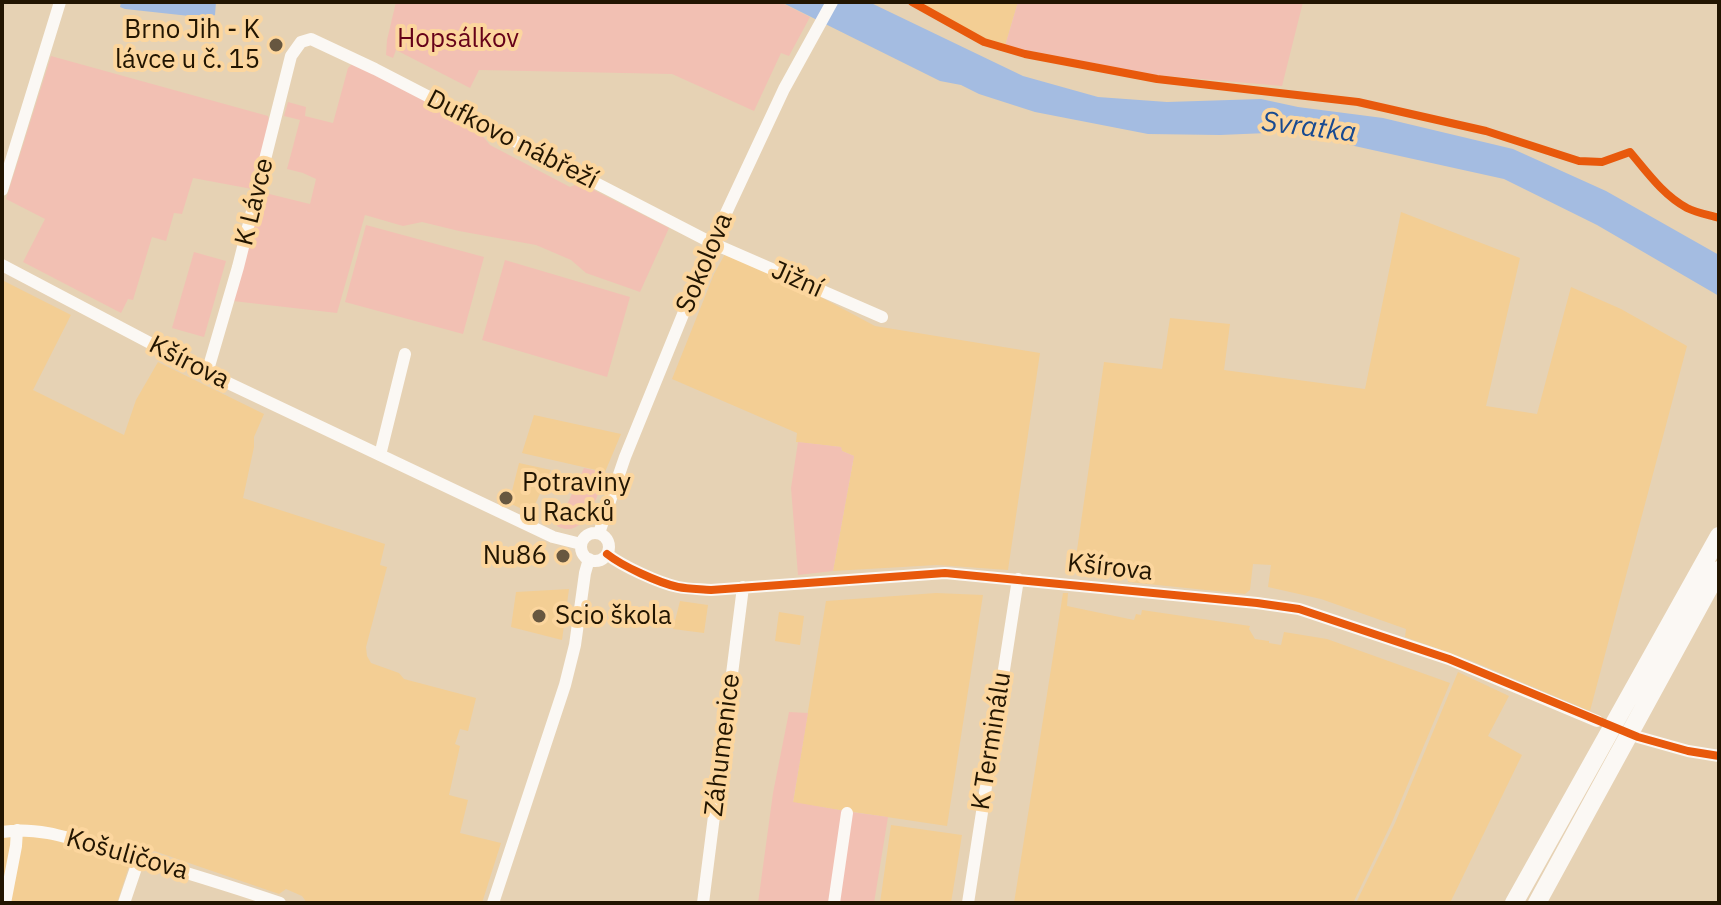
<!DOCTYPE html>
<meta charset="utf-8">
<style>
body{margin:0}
#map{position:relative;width:1721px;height:905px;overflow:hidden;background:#e6d2b4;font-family:"IBM Plex Sans",sans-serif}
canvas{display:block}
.frame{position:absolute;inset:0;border:4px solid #221501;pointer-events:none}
</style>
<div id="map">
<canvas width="1721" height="905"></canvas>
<div class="frame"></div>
</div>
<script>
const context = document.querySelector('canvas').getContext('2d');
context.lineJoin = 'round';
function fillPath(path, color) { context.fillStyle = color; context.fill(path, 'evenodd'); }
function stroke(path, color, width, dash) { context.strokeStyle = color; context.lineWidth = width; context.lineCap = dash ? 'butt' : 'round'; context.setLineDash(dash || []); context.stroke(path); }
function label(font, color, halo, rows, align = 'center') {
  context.font = font + ' "IBM Plex Sans",sans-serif'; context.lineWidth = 8; context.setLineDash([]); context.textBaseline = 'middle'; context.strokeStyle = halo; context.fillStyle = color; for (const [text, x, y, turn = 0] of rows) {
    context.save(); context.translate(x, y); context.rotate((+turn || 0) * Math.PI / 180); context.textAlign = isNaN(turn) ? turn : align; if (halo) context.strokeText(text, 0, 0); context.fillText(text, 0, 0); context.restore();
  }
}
const built = new Path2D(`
 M 917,2 L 1018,2 L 1005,46 L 988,41 Z
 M 1401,212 L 1520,258 L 1486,406 L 1537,414 L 1571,287 L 1621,309 L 1687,346 L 1590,711 L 1472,661 L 1405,637 L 1406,629 L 1321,599 L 1268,587 L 1271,565 L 1253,564 L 1250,590 L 1245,594 L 1128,582 L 1128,576 L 1074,571 L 1104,362 L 1162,369 L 1170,318 L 1230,324 L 1224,370 L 1365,389 Z
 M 725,254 L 800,286 L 875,326 L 1040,353 L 1008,570 L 937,565 L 833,571 L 854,456 L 842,451 L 841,447 L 796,442 L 797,433 L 672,379 L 714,274 Z
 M 2,280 L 71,315 L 33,390 L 124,435 L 136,400 L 158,362 L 264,414 L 254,437 L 254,447 L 243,498 L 385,544 L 380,565 L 387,567 L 366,647 L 367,656 L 371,663 L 399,673 L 404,679 L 476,698 L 468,731 L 460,729 L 455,744 L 460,746 L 449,795 L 468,800 L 460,833 L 501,843 L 482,903 L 307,903 L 302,896 L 286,889 L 279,894 L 154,851 L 129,866 L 117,903 L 2,903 Z
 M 534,415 L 621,434 L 605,472 L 522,453 Z
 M 519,463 L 551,470 L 531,513 L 509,503 Z
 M 569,589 L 562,640 L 511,627 L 516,592 Z
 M 936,593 L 983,595 L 947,826 L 793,803 L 826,601 Z
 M 1063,593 L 1068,593 L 1067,606 L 1134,620 L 1136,614 L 1141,615 L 1142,610 L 1250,626 L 1249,629 L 1255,639 L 1269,641 L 1269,643 L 1281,645 L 1284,632 L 1327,639 L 1450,683 L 1392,822 L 1353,903 L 1014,903 Z
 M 680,601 L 708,605 L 704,633 L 673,629 Z
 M 779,612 L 804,616 L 800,645 L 775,641 Z
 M 1458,672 L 1509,696 L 1488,736 L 1522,755 L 1450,903 L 1356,903 L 1395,823 Z
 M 891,825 L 962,835 L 951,903 L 880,903 Z`);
const green = new Path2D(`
 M 396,2 L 780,2 L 810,17 L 789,56 L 781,53 L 754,111 L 672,74 L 479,70 L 470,88 L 396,50 L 393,58 L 386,55 L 387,40 Z
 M 1018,2 L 1303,2 L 1282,86 L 1155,75 L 1005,46 Z
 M 51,56 L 268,116 L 269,121 L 252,189 L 193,178 L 182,214 L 174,213 L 166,241 L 152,237 L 133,300 L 128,299 L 121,313 L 23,262 L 45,219 L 6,199 Z
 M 353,63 L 476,128 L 490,145 L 570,187 L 580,183 L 669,228 L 640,292 L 586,273 L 571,260 L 536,245 L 459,231 L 422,222 L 403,226 L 365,215 L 337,313 L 233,301 L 261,192 L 310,204 L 316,179 L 303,173 L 287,169 L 300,120 L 284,116 L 288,102 L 306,107 L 305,116 L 333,123 L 348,68 Z
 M 366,225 L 484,257 L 463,334 L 345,302 Z
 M 194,252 L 226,261 L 204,337 L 172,328 Z
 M 505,260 L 630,297 L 607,377 L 482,340 Z
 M 798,442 L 841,447 L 842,451 L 854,456 L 833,571 L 798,575 L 791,488 Z
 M 584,468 L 606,473 C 598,492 586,542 557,526 Z
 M 789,712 L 808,713 L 793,802 L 845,811 L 831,903 L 758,903 L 773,793 Z
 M 851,812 L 888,817 L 874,903 L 838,903 Z`);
const water = new Path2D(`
 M 121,2 L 216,2 L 215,15 L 208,18 L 125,9 L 120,7 Z
 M 781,2 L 869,2 L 1023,76 L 1098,97 L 1167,102 L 1261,99 L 1298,107 L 1383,118 L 1513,149 L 1606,191 L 1719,255 L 1719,296 L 1597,225 L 1504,179 L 1291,132 L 1220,135 L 1148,134 L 1035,112 L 979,94 L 961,85 L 940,81 Z`);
const minor = new Path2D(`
 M 2,190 L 60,2
 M 2,265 L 207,373 L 553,537 L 581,544
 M 207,373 L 238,267 L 291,56 L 301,42 L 311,39 L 375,69 L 712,243 L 882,317
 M 380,455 L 405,354
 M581 547a14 14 0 1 1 28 0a14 14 0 1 1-28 0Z
 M 599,533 L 625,457 L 712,243 L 784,89 L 832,2
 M 607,554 C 622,566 659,583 678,587 C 688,589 700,589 711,590 L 945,573 L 1257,603 L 1299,609 L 1449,659 L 1597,721
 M 1638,737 L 1688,751 L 1719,756
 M 2,832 C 40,825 80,842 116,852 C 171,868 225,884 280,903
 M 5,903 L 16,846 L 17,830
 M 124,903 L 139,859
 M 493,903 L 565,685 L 575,645 L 585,573 L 589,559
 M 703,903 L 743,587
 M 834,903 L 847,813
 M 968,903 L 1018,579`);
const highway = new Path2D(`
 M 1514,903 L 1719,536
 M 1537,903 L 1719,570`);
const cycleway = new Path2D(`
 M 912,2 L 984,42 L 1025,54 L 1157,79 L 1358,102 L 1486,131 L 1579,161 L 1602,162 L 1630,152 C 1647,172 1663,195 1687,208 C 1697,213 1709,215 1719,218
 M 607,554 C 622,566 659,583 678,587 C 688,589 700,589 711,590 L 945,573 L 1257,603 L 1299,609 L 1449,659 L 1638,737 L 1688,751 L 1719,756`);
const markers = [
 [276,45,8,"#675740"],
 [506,498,8,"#675740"],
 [563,556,8,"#675740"],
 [539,616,8,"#675740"]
];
const poiNames = [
 ["Brno Jih - K",260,30],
 ["lávce u č. 15",260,60],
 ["Potraviny",522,483,"left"],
 ["u Racků",522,513,"left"],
 ["Nu86",547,556],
 ["Scio škola",555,616,"left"]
];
const parkNames = [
 ["Hopsálkov",458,39]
];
const streetNames = [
 ["Dufkovo nábřeží",512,140,27],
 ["K Lávce",255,202,-76],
 ["Sokolova",705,263,-67],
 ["Jižní",797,280,24],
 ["Kšírova",189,363,27],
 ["Kšírova",1110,568,6],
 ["K Terminálu",992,741,-81],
 ["Záhumenice",723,745,-83],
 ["Košuličova",127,855,16]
];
const waterNames = [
 ["Svratka",1309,128,7]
];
fillPath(built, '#f3ce94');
fillPath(green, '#f2c0b3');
fillPath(water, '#a4bce1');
stroke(minor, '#fbf8f4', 12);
stroke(highway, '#fbf8f4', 18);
stroke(cycleway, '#e8590c', 8);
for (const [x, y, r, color] of markers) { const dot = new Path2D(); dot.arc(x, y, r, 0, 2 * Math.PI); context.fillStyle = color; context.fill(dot); stroke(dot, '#fcd69e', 3); }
label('26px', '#221501', '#fcd69e', poiNames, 'right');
label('26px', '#660219', '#fcd69e', parkNames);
label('26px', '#221501', '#fcd69e', streetNames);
label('italic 28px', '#184a91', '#fcd69e', waterNames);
</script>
